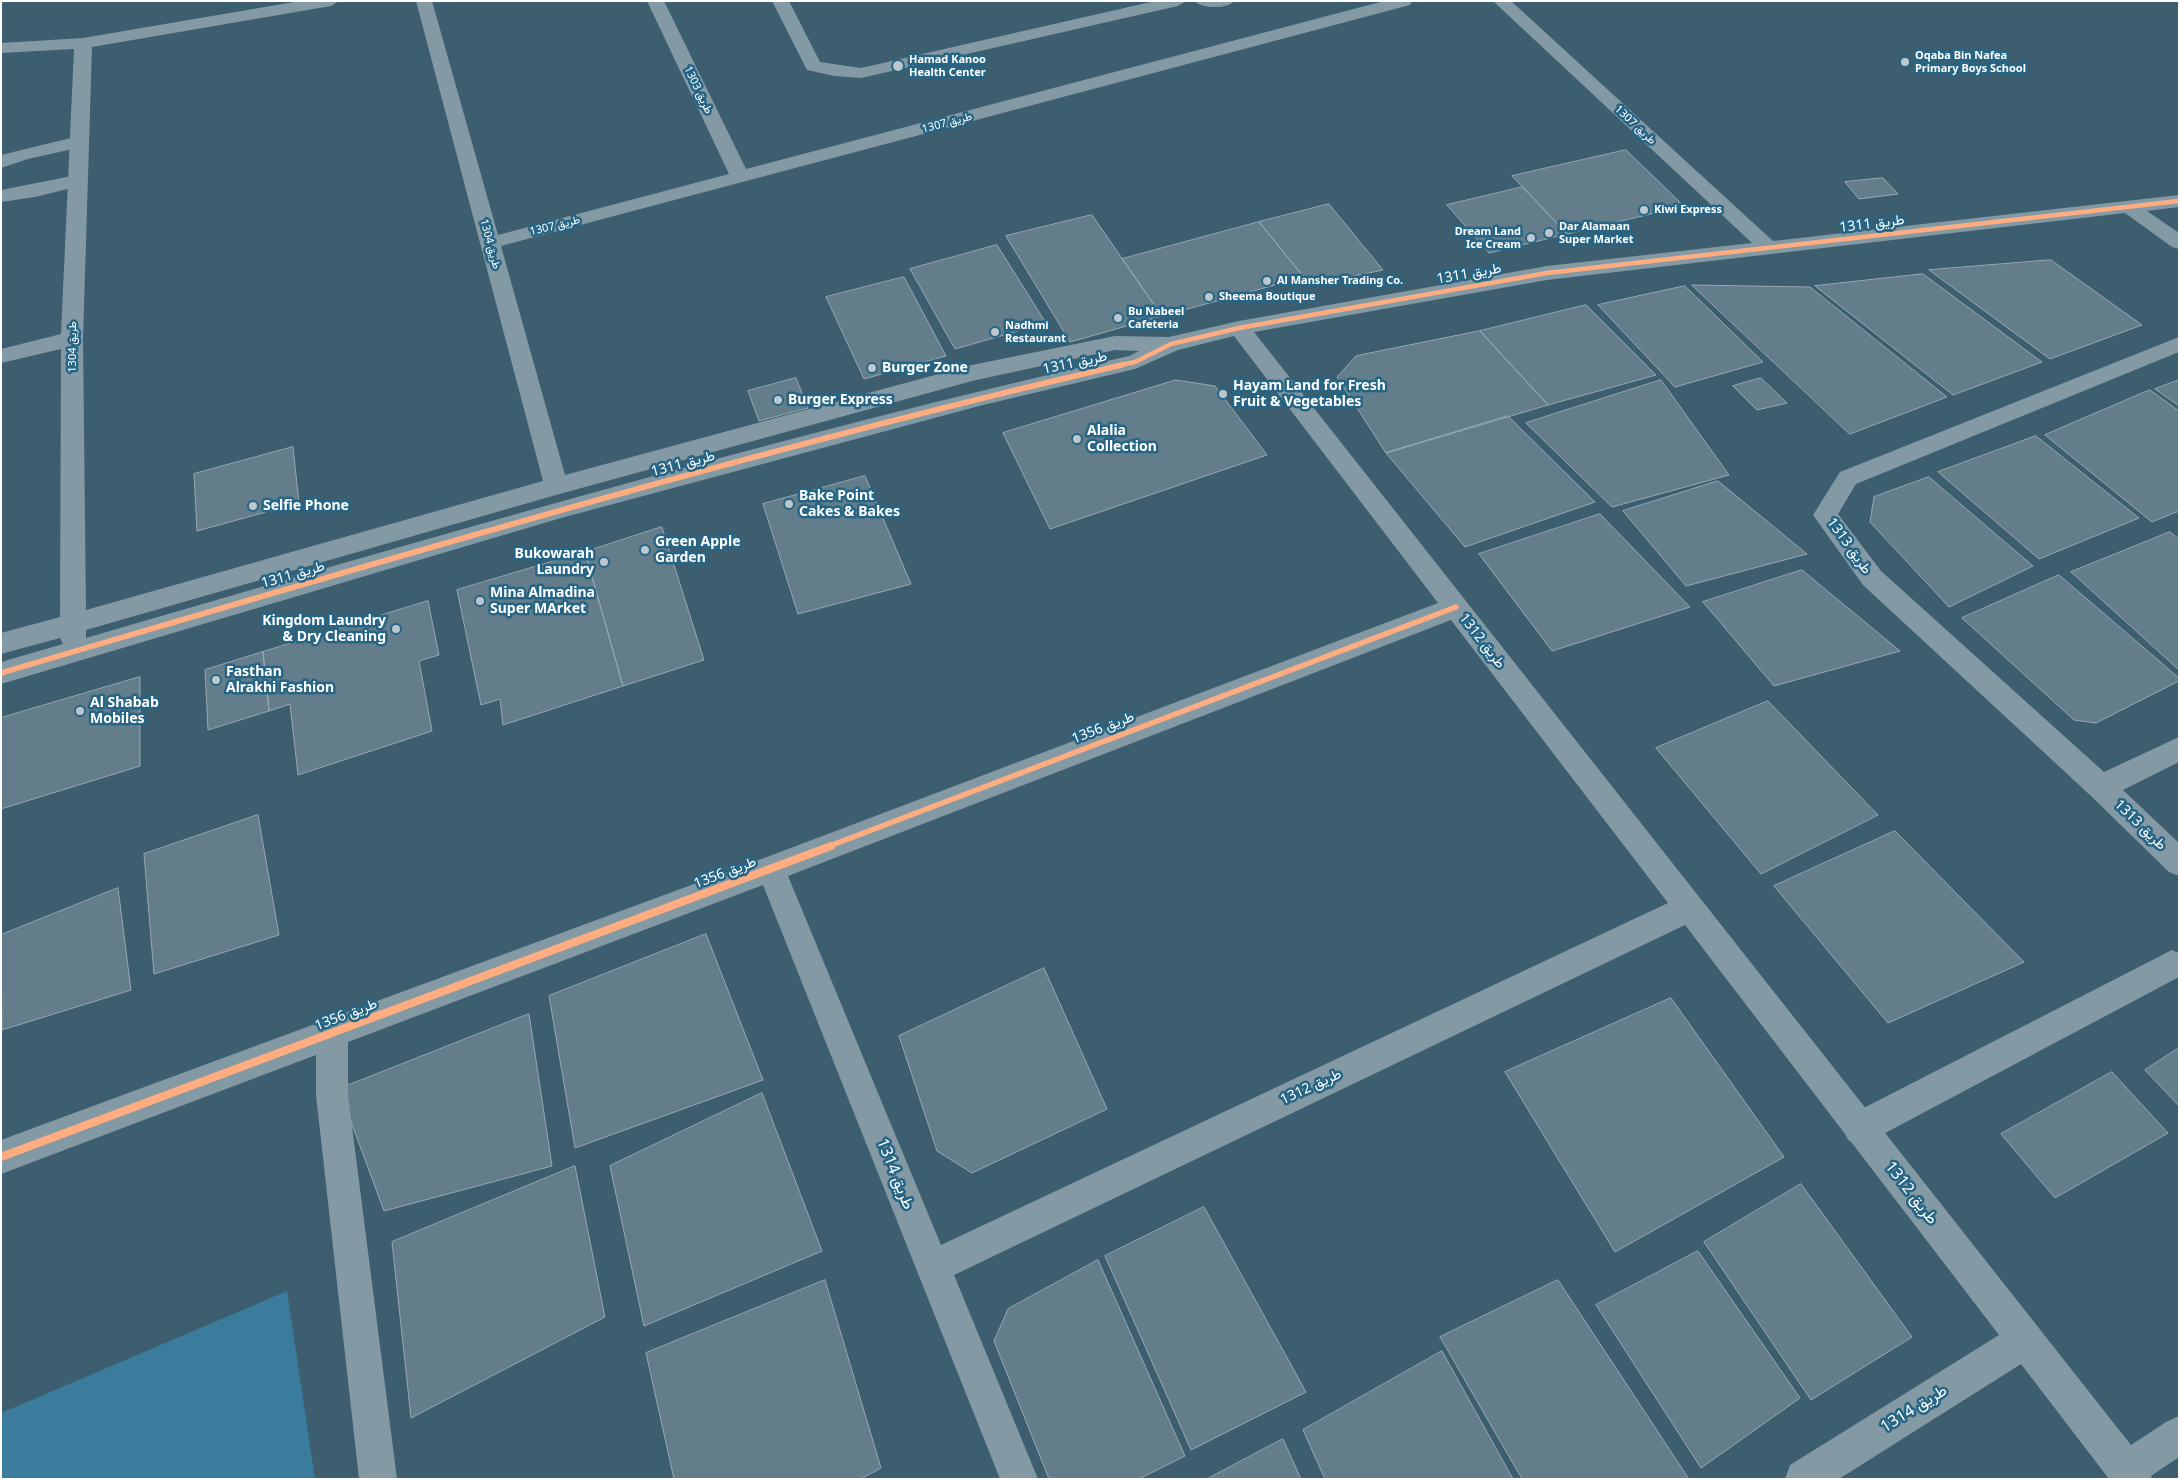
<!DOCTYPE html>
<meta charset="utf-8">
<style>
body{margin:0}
#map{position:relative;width:2180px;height:1480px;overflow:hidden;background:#3c5e6f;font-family:"Noto Sans",sans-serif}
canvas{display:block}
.frame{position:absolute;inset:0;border:2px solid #fff;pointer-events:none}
</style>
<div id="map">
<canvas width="2180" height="1480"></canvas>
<div class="frame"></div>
</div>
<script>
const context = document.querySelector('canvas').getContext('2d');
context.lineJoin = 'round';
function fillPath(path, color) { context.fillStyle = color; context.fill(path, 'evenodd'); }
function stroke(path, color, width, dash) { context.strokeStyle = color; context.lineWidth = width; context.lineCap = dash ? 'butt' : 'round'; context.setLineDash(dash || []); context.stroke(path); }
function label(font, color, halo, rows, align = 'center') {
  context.font = font + ' "Noto Sans",Vazirmatn,sans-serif'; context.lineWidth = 5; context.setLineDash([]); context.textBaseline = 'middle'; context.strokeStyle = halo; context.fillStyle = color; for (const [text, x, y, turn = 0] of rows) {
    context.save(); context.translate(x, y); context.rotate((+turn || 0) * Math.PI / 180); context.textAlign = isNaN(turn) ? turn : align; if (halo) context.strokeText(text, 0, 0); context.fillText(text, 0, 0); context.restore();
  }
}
const green = new Path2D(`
 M 287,1291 L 315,1479 L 1,1479 L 1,1413 Z`);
const building = new Path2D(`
 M 1626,150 L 1684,206 L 1567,234 L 1512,176 Z
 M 1883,178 L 1898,194 L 1859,199 L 1845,182 Z
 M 1523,187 L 1567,234 L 1489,253 L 1447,205 Z
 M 1329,204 L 1383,270 L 1310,285 L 1259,222 Z
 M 1092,215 L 1162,316 L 1070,342 L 1006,236 Z
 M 1259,222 L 1304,277 L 1162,316 L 1122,259 Z
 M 997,245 L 1046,323 L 955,349 L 910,269 Z
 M 2051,260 L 2142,325 L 2050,359 L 1929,270 Z
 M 1923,274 L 2042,362 L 1953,395 L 1815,286 Z
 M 904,277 L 946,356 L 864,379 L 826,297 Z
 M 1692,285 L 1810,287 L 1947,397 L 1850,434 Z
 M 1685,286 L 1763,362 L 1675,387 L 1598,305 Z
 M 1586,305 L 1656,375 L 1548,405 L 1480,331 Z
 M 1480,331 L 1548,405 L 1386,453 L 1337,377 L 1356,356 Z
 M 796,378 L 808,408 L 759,421 L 748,391 Z
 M 1761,378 L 1787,403 L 1757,410 L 1733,386 Z
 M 1176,380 L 1215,386 L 1267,455 L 1050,529 L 1003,433 Z
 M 1661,380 L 1729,475 L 1612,507 L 1526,423 Z
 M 2179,380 L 2179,406 L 2155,389 Z
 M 2150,390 L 2179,411 L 2179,511 L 2152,522 L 2045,435 Z
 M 1508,416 L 1595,502 L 1465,547 L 1386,453 Z
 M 2036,436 L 2139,518 L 2039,559 L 1938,472 Z
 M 293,447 L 299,503 L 197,531 L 194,474 Z
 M 865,476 L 911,584 L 798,614 L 763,504 Z
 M 1929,477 L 2033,566 L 1949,607 L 1870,522 L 1874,497 Z
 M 1718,481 L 1807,554 L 1686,586 L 1623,511 Z
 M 1600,514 L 1690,607 L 1552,651 L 1479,554 Z
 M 662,527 L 704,660 L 623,686 L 585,552 Z
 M 2170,532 L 2179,539 L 2179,670 L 2071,572 Z
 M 585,552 L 623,686 L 503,725 L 500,699 L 481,705 L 457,590 Z
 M 1802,570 L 1900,651 L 1774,686 L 1703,602 Z
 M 2059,575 L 2179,678 L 2179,681 L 2096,723 L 2074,720 L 1962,618 Z
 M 428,601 L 439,655 L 419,661 L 432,731 L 298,775 L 290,704 L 269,711 L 263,652 Z
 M 263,652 L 269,711 L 208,730 L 205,670 Z
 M 140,677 L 140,766 L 1,809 L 1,718 Z
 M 1768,701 L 1878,815 L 1761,874 L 1656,748 Z
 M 258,815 L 279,935 L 154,974 L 144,854 Z
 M 1895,831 L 2024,962 L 1888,1023 L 1774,886 Z
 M 118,888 L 131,990 L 2,1030 L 1,935 Z
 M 706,934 L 763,1080 L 575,1148 L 549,996 Z
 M 1044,968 L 1107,1109 L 972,1173 L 937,1151 L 899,1036 Z
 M 1671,998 L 1784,1157 L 1615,1252 L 1505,1072 Z
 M 529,1014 L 552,1166 L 384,1211 L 339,1089 Z
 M 2179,1048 L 2179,1106 L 2145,1070 Z
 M 2112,1072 L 2168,1133 L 2055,1198 L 2001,1134 Z
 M 762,1093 L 822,1251 L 644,1326 L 610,1166 Z
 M 575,1166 L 605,1317 L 411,1418 L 392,1242 Z
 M 1801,1184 L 1912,1337 L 1811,1400 L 1704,1242 Z
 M 1204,1207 L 1306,1392 L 1191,1450 L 1105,1256 Z
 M 1698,1251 L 1800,1398 L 1701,1468 L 1596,1305 Z
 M 1098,1260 L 1185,1456 L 1139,1479 L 1049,1479 L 994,1341 L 1008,1309 Z
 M 825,1280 L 881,1468 L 861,1479 L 674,1479 L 646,1353 Z
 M 1558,1280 L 1689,1479 L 1522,1479 L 1440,1337 Z
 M 1442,1351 L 1513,1479 L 1325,1479 L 1303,1430 Z
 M 1283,1439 L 1301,1479 L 1207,1479 Z`);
const lane = new Path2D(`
 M 772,1 L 789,1 L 820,62 L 861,68 L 1155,1 L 1186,1 L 1178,6 L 861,78 L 834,76 L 807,70 Z
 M 1195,1 L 1234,1 C 1228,9 1201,9 1195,1 Z
 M 79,136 L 86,138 L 88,142 L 86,146 L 28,159 L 1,168 L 1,155 Z
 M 77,175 L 84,177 L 87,181 L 84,185 L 35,197 L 1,202 L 1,190 Z
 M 2172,950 L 2179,953 L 2179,977 L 1872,1140 L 1860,1145 L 1848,1140 L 1843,1128 L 1848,1116 Z`);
const street = new Path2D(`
 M 300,1 L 339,1 L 331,6 L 92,47 L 83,339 L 86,610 L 543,481 L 416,1 L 432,1 L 498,235 L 729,174 L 647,1 L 664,1 L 746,169 L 1384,1 L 1412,1 L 1410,5 L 501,246 L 565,475 L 972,365 L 1115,336 L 1169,337 L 1239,321 L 1547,266 L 1752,243 L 1493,1 L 1511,1 L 1773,241 L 2179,195 L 2179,207 L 2147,211 L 2179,233 L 2179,249 L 2172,247 L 2125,213 L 1547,280 L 1254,332 L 2131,1445 L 2166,1422 L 2179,1416 L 2179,1457 L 2151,1476 L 2152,1479 L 2109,1479 L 2021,1364 L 1839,1479 L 1785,1479 L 1790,1465 L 1999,1335 L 1685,925 L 954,1275 L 1038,1479 L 1000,1479 L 763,885 L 348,1042 L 348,1095 L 397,1479 L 359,1479 L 316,1095 L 316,1055 L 1,1174 L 1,1140 L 767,857 L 1438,603 L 1234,336 L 1178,350 L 1135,369 L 983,405 L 561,518 L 1,684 L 1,662 L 63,644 L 60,638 L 1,654 L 1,633 L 60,617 L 61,349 L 1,363 L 1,349 L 61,334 L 74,49 L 1,53 L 1,43 L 83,38 ZM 1115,350 L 1139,351 L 1129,356 C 778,436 432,537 86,638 L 86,630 L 556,495 L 972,381 ZM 1451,620 L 1668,903 L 941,1245 L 788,876 Z
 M 2179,337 L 2179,352 L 1856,484 L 1838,514 L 1881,571 L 2104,772 L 2179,737 L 2179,762 L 2123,790 L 2179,843 L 2179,876 L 2169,872 L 2091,796 L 1863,585 L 1813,515 L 1840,472 Z`);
const cyclewayFar2 = new Path2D(`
 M 1116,366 L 1135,362 L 1171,344 L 1239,328 L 1547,273 L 2179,201`);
const cyclewayFar1 = new Path2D(`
 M 1,673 C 373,564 744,452 1122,365
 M 827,847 L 1456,607`);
const cycleway = new Path2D(`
 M 1,1157 L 831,846`);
const markers = [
 [1905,62,5,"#bbc7cd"],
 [898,66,6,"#bbc7cd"],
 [1644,210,5,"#bbc7cd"],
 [1549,233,5,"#bbc7cd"],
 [1531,238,5,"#bbc7cd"],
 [1267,281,5,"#bbc7cd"],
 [1209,297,5,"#bbc7cd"],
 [1118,318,5,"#bbc7cd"],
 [995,332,5,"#bbc7cd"],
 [872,368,5,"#bbc7cd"],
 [1223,394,5,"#bbc7cd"],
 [778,400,5,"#bbc7cd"],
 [1077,439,5,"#bbc7cd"],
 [789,504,5,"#bbc7cd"],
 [253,506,5,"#bbc7cd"],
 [645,550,5,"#bbc7cd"],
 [604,562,5,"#bbc7cd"],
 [480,601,5,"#bbc7cd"],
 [396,629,5,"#bbc7cd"],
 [216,680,5,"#bbc7cd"],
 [80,711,5,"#bbc7cd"]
];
const farPoinames = [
 ["Oqaba Bin Nafea",1915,56],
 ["Primary Boys School",1915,69],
 ["Hamad Kanoo",909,60],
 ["Health Center",909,73],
 ["Kiwi Express",1654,210],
 ["Dar Alamaan",1559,227],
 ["Super Market",1559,240],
 ["Dream Land",1521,232,"right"],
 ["Ice Cream",1521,245,"right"],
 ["Al Mansher Trading Co.",1277,281],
 ["Sheema Boutique",1219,297],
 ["Bu Nabeel",1128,312],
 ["Cafeteria",1128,325],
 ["Nadhmi",1005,326],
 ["Restaurant",1005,339]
];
const farStreetnames = [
 ["طريق 1303",698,90,64],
 ["طريق 1307",947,123,-15],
 ["طريق 1307",1635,125,43],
 ["طريق 1307",555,226,-14],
 ["طريق 1304",490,244,75],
 ["طريق 1304",73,347,-90]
];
const streetNames = [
 ["طريق 1311",1872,224,-7],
 ["طريق 1311",1469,274,-10],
 ["طريق 1311",1075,363,-12],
 ["طريق 1311",683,464,-15],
 ["طريق 1313",1849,546,54],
 ["طريق 1311",293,575,-16],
 ["طريق 1312",1482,641,52],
 ["طريق 1356",1103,728,-21],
 ["طريق 1313",2140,825,44],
 ["طريق 1356",725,873,-21],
 ["طريق 1356",346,1015,-21],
 ["طريق 1312",1311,1087,-25]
];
const poiNames = [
 ["Burger Zone",882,368],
 ["Hayam Land for Fresh",1233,386],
 ["Fruit & Vegetables",1233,402],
 ["Burger Express",788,400],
 ["Alalia",1087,431],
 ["Collection",1087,447],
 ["Bake Point",799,496],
 ["Cakes & Bakes",799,512],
 ["Selfie Phone",263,506],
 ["Green Apple",655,542],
 ["Garden",655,558],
 ["Bukowarah",594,554,"right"],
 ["Laundry",594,570,"right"],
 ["Mina Almadina",490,593],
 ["Super MArket",490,609],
 ["Kingdom Laundry",386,621,"right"],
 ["& Dry Cleaning",386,637,"right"],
 ["Fasthan",226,672],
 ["Alrakhi Fashion",226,688],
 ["Al Shabab",90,703],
 ["Mobiles",90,719]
];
const nearStreetnames = [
 ["طريق 1314",895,1174,68],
 ["طريق 1312",1911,1193,52],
 ["طريق 1314",1914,1409,-32]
];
fillPath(green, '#3b7b9b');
fillPath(building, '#647d8a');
stroke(building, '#96a9b3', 1);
fillPath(lane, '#839aa5');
fillPath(street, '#839aa5');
stroke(cyclewayFar2, '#ffac80', 4.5);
stroke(cyclewayFar1, '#ffac80', 5.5);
stroke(cycleway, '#ffac80', 8);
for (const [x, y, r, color] of markers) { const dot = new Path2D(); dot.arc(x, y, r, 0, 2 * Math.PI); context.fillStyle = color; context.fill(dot); stroke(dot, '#266585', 2); }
label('bold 11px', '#fff', '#266585', farPoinames, 'left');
label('11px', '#fff', '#266585', farStreetnames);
label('14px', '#fff', '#266585', streetNames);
label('bold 14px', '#fff', '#266585', poiNames, 'left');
label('16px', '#fff', '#266585', nearStreetnames);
</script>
